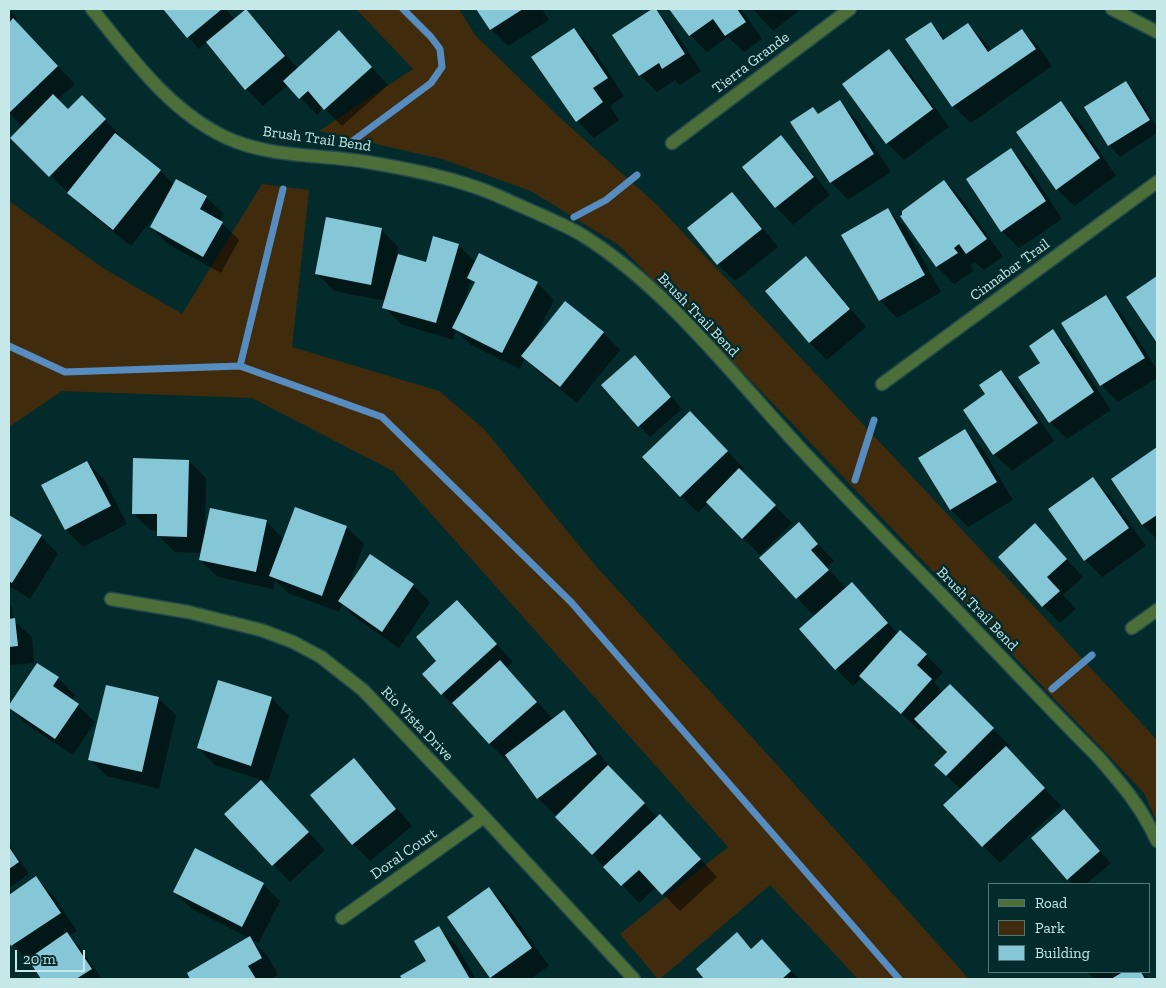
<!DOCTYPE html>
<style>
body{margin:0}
#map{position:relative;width:1166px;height:988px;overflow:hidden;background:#042b2c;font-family:"Zilla Slab",serif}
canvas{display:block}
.frame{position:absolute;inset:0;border:10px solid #c7e8e8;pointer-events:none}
.legend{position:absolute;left:988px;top:883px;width:162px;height:90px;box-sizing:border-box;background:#042b2c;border:1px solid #527777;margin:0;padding:6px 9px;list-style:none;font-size:15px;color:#c7e8e8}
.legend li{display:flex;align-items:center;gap:10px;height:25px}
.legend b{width:25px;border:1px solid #527777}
.scale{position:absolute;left:15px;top:950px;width:70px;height:22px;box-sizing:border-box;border:2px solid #c7e8e8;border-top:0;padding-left:6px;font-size:15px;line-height:18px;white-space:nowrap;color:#c7e8e8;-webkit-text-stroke:4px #042b2c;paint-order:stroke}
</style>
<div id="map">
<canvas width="1166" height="988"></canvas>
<div class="frame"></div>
<ul class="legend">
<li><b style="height:6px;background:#4c6e39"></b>Road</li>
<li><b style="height:14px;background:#402c0d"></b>Park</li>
<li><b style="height:14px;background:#85c7d7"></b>Building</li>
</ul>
<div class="scale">20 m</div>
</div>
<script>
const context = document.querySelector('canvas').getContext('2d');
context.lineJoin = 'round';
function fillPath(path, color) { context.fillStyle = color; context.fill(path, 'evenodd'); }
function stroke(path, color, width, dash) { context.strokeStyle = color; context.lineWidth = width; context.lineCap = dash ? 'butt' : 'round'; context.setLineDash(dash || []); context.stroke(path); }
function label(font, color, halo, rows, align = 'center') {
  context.font = font + ' "Zilla Slab",serif'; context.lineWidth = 5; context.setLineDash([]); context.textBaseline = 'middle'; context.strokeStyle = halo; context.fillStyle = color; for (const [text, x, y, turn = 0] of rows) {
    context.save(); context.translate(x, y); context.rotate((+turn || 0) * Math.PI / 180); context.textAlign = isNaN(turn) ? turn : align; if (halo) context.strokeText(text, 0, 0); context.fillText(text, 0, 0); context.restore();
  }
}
const green = new Path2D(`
 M 356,9 L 459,9 L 475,35 L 559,117 L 657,205 L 1041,614 L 1157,740 L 1157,822 L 1144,793 L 787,418 L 620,246 L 531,191 L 442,159 L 319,131 L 413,69 Z
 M 262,184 L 309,190 L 292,347 L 439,391 L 484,429 L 594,564 L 778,766 L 969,979 L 858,979 L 770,885 L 660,979 L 658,979 L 620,934 L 728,847 L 393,471 L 252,398 L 62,391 L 9,427 L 9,201 L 103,268 L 182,314 Z`);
const shadow = new Path2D(`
 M 9,9 L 17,19 L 15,21 L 75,84 L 57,100 L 68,111 L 82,97 L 122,137 L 121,139 L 160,170 L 174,185 L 176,181 L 206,197 L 224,214 L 220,221 L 239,240 L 221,273 L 168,244 L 151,227 L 158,214 L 157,213 L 131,246 L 86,210 L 12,138 L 23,127 L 9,113 Z
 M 164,9 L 226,9 L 235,20 L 246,10 L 263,28 L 298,69 L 339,32 L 388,85 L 342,126 L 324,108 L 317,115 L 288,85 L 263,106 L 246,89 L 207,42 L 199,49 Z
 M 478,9 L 542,9 L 549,20 L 508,46 L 491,29 Z
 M 654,9 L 671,26 L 701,71 L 680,85 L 675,80 L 657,92 L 640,75 L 614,35 Z
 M 671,9 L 741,9 L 762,39 L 744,52 L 728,37 L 707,52 L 690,35 Z
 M 753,9 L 801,9 L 773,31 Z
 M 930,23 L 947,40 L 968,25 L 985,42 L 992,51 L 1022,30 L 1039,47 L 1052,66 L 971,123 L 953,106 Z
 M 574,29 L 591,46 L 624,96 L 610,106 L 619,120 L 594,138 L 577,121 Z
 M 889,51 L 906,68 L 949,127 L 904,160 L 887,143 L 843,84 Z
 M 1126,82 L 1137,94 L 1157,127 L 1157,133 L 1120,157 L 1109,145 Z
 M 839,102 L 856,119 L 891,172 L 848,200 L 831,182 L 792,122 L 813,108 L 819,115 Z
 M 1061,103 L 1078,120 L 1116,176 L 1074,206 L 1057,189 Z
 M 781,137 L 798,154 L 830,195 L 793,225 L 776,207 Z
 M 1011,150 L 1028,167 L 1062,219 L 1019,248 L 1002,231 Z
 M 944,181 L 961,198 L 1003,257 L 984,270 L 975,262 L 970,265 L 974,271 L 954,284 L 937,267 L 902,217 Z
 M 732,193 L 749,211 L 778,247 L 735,281 L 717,264 Z
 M 888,210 L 905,227 L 941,292 L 897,318 L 880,300 Z
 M 381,229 L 398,247 L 397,254 L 427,263 L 458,245 L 476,262 L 537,283 L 554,300 L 534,340 L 603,333 L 620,350 L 577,403 L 540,373 L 525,358 L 520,369 L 471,345 L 456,330 L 453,340 L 401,324 L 384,307 L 386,301 L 334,291 L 317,273 ZM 471,279 L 475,284 L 463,306 Z
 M 806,257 L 823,275 L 866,327 L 827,360 L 810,343 L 766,291 Z
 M 1157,278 L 1157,341 L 1128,298 Z
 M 1105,297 L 1122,314 L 1157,370 L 1157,378 L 1118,402 L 1101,385 L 1062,323 Z
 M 1053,331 L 1070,348 L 1111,410 L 1067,439 L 1050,422 L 1042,363 Z
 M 646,368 L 682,409 L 650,437 L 639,426 Z
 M 1001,371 L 1018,388 L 1054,441 L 1012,471 L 994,454 Z
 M 707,429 L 744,469 L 741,472 L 792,523 L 760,555 L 708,503 L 698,513 L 681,496 Z
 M 965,431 L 982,448 L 1013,500 L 968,527 L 951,510 L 920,458 Z
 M 1157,449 L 1157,539 L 1143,525 L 1112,479 Z
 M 189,461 L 206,478 L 205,533 L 266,521 L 284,540 L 346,527 L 364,544 L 348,586 L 370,556 L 413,585 L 430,602 L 399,648 L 356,618 L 342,604 L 339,612 L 288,593 L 275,580 L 273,589 L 218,577 L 200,560 L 202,553 L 175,552 L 158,535 L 158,531 L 150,530 L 133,513 Z
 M 87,462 L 104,479 L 127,524 L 83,547 L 66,530 L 43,485 Z
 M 1093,479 L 1110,496 L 1146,546 L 1102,577 L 1085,560 Z
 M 9,516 L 41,536 L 58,554 L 30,599 L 9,586 Z
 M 799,524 L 834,561 L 827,567 L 846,589 L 852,584 L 898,634 L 926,655 L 943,672 L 934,682 L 943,692 L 950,685 L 1010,746 L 1007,749 L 1061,806 L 1000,863 L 983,846 L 961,790 L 936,765 L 949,752 L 923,726 L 919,730 L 863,677 L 853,686 L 836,669 L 815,617 L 761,558 Z
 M 1035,525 L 1083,577 L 1063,595 L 1076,609 L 1060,623 L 1043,606 Z
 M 9,604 L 12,607 L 13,620 L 32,637 L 34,663 L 9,665 Z
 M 474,619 L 513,662 L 507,668 L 554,720 L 564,712 L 581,729 L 613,772 L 658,818 L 660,816 L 677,833 L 717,877 L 680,911 L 656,887 L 639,903 L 557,817 L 564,811 L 563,809 L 555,815 L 538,798 L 509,759 L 507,761 L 490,744 L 460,710 L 459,711 L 442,694 L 424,674 L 438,661 Z
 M 38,665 L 58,678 L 75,695 L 72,700 L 95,722 L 73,755 L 26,724 L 9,707 Z
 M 219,682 L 272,698 L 289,716 L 268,782 L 215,765 L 198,748 Z
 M 158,698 L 176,715 L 159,789 L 107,776 L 89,759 Z
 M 354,760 L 371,777 L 412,826 L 370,861 L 353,844 L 312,795 Z
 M 278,799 L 325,850 L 290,882 L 226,814 Z
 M 1064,811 L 1111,863 L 1086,884 L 1073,884 L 1068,879 Z
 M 9,844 L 29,874 L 9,888 Z
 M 36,878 L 53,895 L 77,931 L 69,936 L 78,945 L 102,979 L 43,979 L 31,961 L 29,962 L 9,940 L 9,896 Z
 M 263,884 L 280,901 L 259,943 L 251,940 L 267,955 L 278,975 L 271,979 L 192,979 L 188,974 L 249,938 L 192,909 L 174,892 Z
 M 489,888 L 506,905 L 549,966 L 530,979 L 493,979 L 448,917 Z
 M 439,928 L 456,945 L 476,979 L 403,979 L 402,977 L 428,961 Z
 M 737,934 L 752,949 L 762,941 L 799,979 L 706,979 L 697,969 Z
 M 1087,972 L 1142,972 L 1149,979 L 1094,979 Z`);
const stream = new Path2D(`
 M 350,143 L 431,83 L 442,67 L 440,49 L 431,37 L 403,9
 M 574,217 L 606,200 L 637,175
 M 9,346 L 65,372 L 240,366 L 382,417 L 571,602 L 899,979
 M 240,366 L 283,189
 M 855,480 L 874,420
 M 1052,689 L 1092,655`);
const building = new Path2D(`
 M 163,9 L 222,9 L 187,38 Z
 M 246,9 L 285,56 L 245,90 L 206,42 Z
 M 476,9 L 523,9 L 490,30 Z
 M 652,9 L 656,9 L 685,54 L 662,69 L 659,63 L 639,76 L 612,35 Z
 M 669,9 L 737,9 L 746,22 L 725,36 L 713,19 L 689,36 Z
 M 13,18 L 58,66 L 9,113 L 9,23 Z
 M 931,22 L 943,40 L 968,23 L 988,52 L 1022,29 L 1036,49 L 952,107 L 905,39 Z
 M 574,28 L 608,78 L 593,88 L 603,102 L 576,122 L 531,57 Z
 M 339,30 L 372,67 L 324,110 L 308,91 L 299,99 L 283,81 Z
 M 889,49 L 933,109 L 886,144 L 842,84 Z
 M 1126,81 L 1150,120 L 1108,146 L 1084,107 Z
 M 53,94 L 68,109 L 82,95 L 106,119 L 49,177 L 10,138 Z
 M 840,100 L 874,154 L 830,183 L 790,122 L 813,107 L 818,114 Z
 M 1061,101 L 1100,158 L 1056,190 L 1016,132 Z
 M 115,133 L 161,170 L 113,230 L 67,193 Z
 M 781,135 L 814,177 L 775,208 L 742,167 Z
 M 1011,148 L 1046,201 L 1001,232 L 966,179 Z
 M 176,179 L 207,196 L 200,209 L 223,222 L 203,257 L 150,227 Z
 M 944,180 L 987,239 L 966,254 L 959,244 L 954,248 L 958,253 L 936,267 L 900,216 L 902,215 L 902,211 Z
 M 732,192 L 762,229 L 717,265 L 687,228 Z
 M 888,208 L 925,275 L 879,301 L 841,235 Z
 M 326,217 L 382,228 L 371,285 L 315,274 Z
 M 433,236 L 459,244 L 436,323 L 382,308 L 398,254 L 426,262 Z
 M 479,253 L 538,282 L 502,353 L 452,328 L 475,282 L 467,278 Z
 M 806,256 L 850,309 L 809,343 L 765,291 Z
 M 1157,276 L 1157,343 L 1126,297 Z
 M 1106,295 L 1145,358 L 1100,386 L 1061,323 Z
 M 565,301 L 604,332 L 560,387 L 521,356 Z
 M 1053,329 L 1094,392 L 1049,423 L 1018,377 L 1040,363 L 1029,346 Z
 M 635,355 L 671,397 L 638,427 L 601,385 Z
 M 1001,370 L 1038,423 L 993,455 L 963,410 L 985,394 L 979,385 Z
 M 690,411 L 728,451 L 680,497 L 642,457 Z
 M 965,429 L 997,482 L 950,510 L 918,458 Z
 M 1157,447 L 1157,515 L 1142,525 L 1111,479 Z
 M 133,458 L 189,460 L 187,537 L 157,536 L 157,514 L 132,514 Z
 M 87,461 L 111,506 L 65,530 L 41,485 Z
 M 739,468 L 776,505 L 742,539 L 706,502 Z
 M 1093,477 L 1129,528 L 1084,561 L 1048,509 Z
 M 295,507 L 347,526 L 322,596 L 269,576 Z
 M 210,508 L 267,520 L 256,572 L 199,560 Z
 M 9,515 L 42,535 L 12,583 L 9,581 Z
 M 799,522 L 818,544 L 811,550 L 829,570 L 796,599 L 759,558 Z
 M 1035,523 L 1067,559 L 1047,577 L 1060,591 L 1042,607 L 998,557 Z
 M 370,554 L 414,584 L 382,632 L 338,601 Z
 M 852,582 L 888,623 L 835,670 L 799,629 Z
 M 457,600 L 497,644 L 441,695 L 422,674 L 436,661 L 416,637 Z
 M 15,618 L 18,646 L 9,647 L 9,619 Z
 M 900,630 L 927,654 L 917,665 L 932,679 L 901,714 L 859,676 Z
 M 500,660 L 537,702 L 489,744 L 452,703 Z
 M 37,663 L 59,677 L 53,686 L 79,704 L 55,739 L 9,708 L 9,705 Z
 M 218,680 L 272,697 L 251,766 L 197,748 Z
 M 950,684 L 994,728 L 946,776 L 934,765 L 947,752 L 914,719 Z
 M 106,685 L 159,697 L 142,772 L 88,760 Z
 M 564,710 L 597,754 L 537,799 L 505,755 Z
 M 1006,746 L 1045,788 L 982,847 L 943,805 Z
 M 354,758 L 396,809 L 352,845 L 310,795 Z
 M 608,765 L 645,803 L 592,855 L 555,817 Z
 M 261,780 L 309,832 L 272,866 L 224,814 Z
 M 1064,809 L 1100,851 L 1067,880 L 1031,838 Z
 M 660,814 L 701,859 L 662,895 L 639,870 L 621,886 L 603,867 Z
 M 9,847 L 19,862 L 9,869 Z
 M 195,848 L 264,883 L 242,927 L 173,892 Z
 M 36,876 L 61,913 L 11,946 L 9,942 L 9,895 Z
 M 489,887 L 532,948 L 490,978 L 447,917 Z
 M 439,926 L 470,979 L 402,979 L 400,976 L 426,961 L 414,941 Z
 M 67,932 L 92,969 L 76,979 L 41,979 L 28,959 Z
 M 737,932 L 751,949 L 762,939 L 791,971 L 782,979 L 704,979 L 696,969 Z
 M 250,936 L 262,958 L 248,966 L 256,979 L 190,979 L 187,973 Z
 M 1123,972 L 1141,972 L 1145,979 L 1111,979 Z`);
const minor = new Path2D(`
 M 92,9 C 131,57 169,111 227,138 C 271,158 321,154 367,162 C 403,168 441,175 475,187 C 491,192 507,200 523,207 C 543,216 563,224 582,235 C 666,287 733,376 800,448 C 846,497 893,545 940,593 C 993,648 1045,704 1098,757 C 1123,786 1141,806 1157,841
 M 1112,9 L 1157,32
 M 672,143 L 850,9
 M 882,384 L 1157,182
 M 111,599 L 188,612 L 261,630 L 293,642 L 321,657 L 363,690 L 484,817 L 634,979
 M 1132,628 L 1157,610
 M 342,918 L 484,817`);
const streetNames = [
 ["Tierra Grande",751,63,-37],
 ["Brush Trail Bend",317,139,8],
 ["Cinnabar Trail",1010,270,-36],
 ["Brush Trail Bend",698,315,46],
 ["Brush Trail Bend",977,609,46],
 ["Rio Vista Drive",417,724,46],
 ["Doral Court",404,854,-35]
];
fillPath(green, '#402c0d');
fillPath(shadow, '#0007');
stroke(stream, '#578cc0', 7);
fillPath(building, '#85c7d7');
stroke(minor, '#23494a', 15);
stroke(minor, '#4c6e39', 12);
label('15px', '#c7e8e8', '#042b2c', streetNames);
</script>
